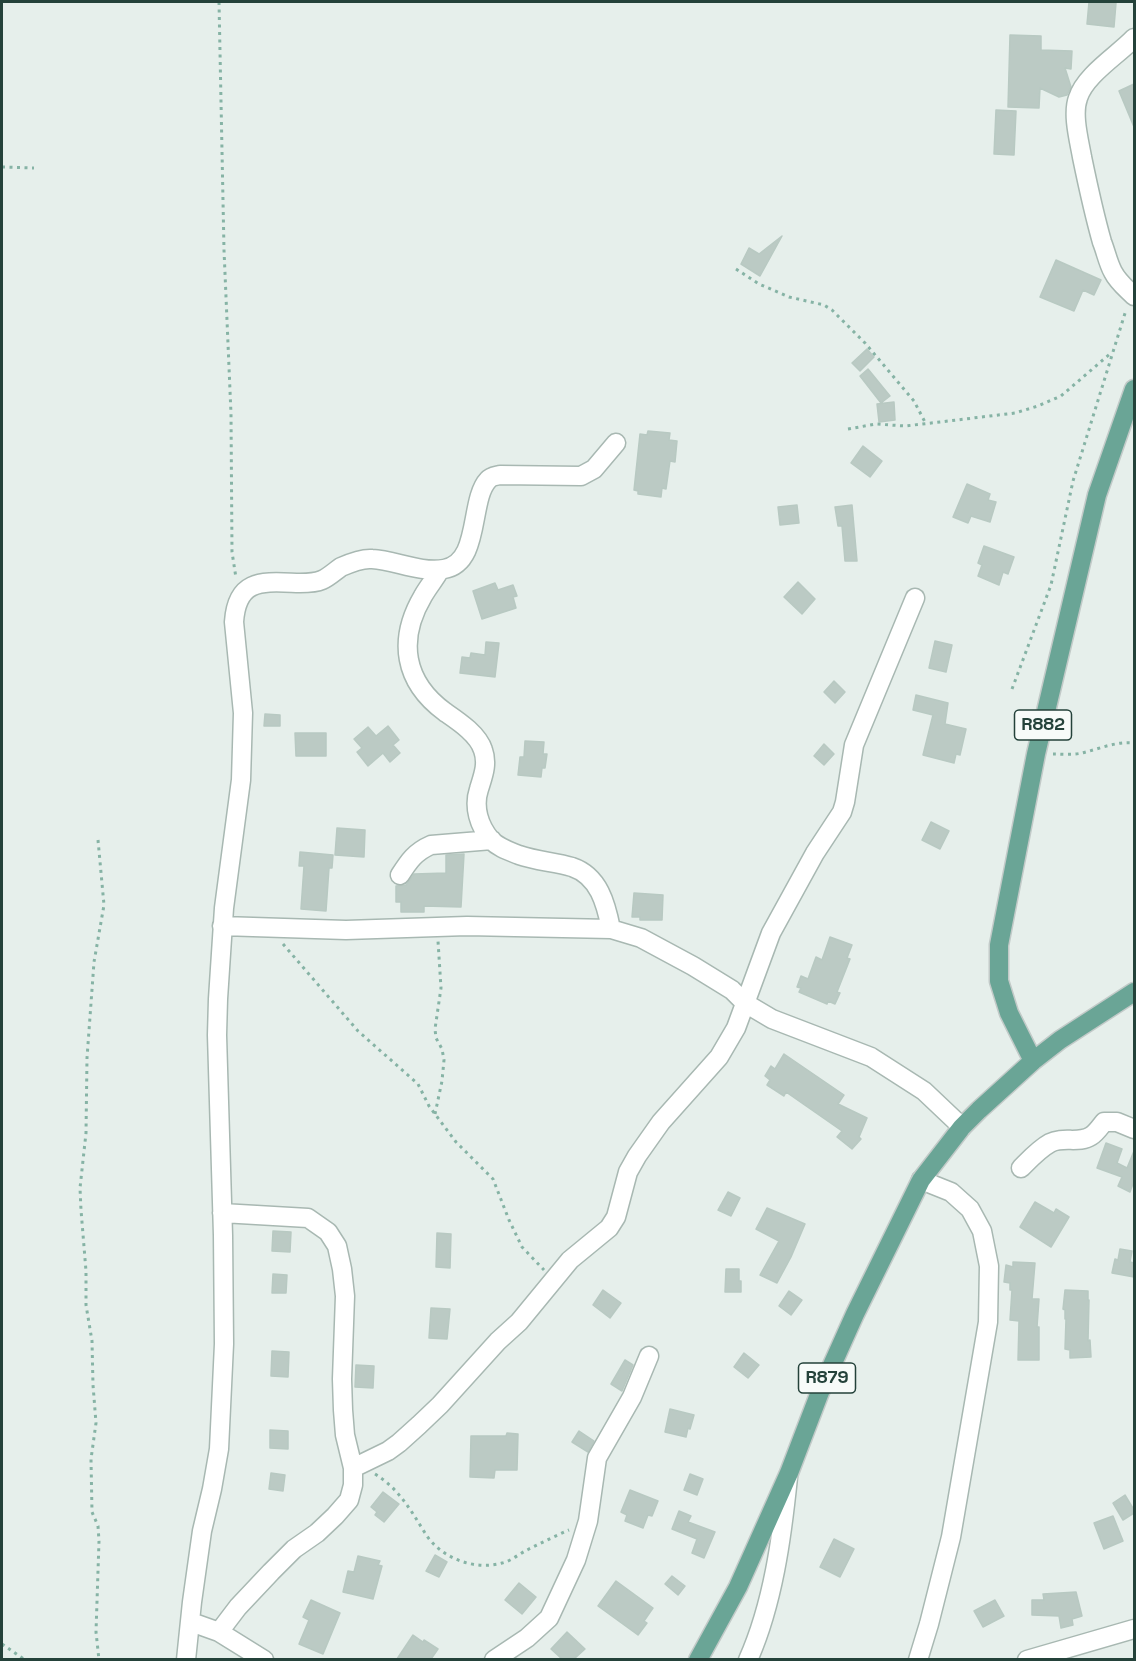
<!DOCTYPE html>
<style>
body{margin:0}
#map{position:relative;width:1136px;height:1661px;overflow:hidden;background:#e6efeb;font-family:"Space Grotesk",sans-serif}
canvas{display:block}
.frame{position:absolute;inset:0;border:3px solid #24423a;pointer-events:none}
</style>
<div id="map">
<canvas width="1136" height="1661"></canvas>
<div class="frame"></div>
</div>
<script>
const context = document.querySelector('canvas').getContext('2d');
context.lineJoin = 'round';
function fillPath(path, color) { context.fillStyle = color; context.fill(path, 'evenodd'); }
function stroke(path, color, width, dash) { context.strokeStyle = color; context.lineWidth = width; context.lineCap = dash ? 'butt' : 'round'; context.setLineDash(dash || []); context.stroke(path); }
function label(font, color, halo, rows, align = 'center') {
  context.font = font + ' "Space Grotesk",sans-serif'; context.lineWidth = 5; context.setLineDash([]); context.textBaseline = 'middle'; context.strokeStyle = halo; context.fillStyle = color; for (const [text, x, y, turn = 0] of rows) {
    context.save(); context.translate(x, y); context.rotate((+turn || 0) * Math.PI / 180); context.textAlign = isNaN(turn) ? turn : align; if (halo) context.strokeText(text, 0, 0); context.fillText(text, 0, 0); context.restore();
  }
}
const building = new Path2D(`
 M 1089,2 L 1116,3 L 1114,27 L 1087,24 Z
 M 1010,35 L 1041,36 L 1041,50 L 1072,51 L 1071,69 L 1065,68 L 1071,87 L 1067,95 L 1059,97 L 1040,88 L 1039,108 L 1008,107 Z
 M 1134,84 L 1134,127 L 1119,91 Z
 M 996,110 L 1016,111 L 1014,155 L 994,154 Z
 M 782,236 L 760,276 L 741,264 L 749,248 L 759,254 Z
 M 1056,260 L 1101,280 L 1094,295 L 1083,290 L 1074,311 L 1040,297 Z
 M 867,349 L 874,357 L 860,371 L 852,363 Z
 M 868,369 L 890,396 L 881,403 L 860,376 Z
 M 894,402 L 895,420 L 879,422 L 877,404 Z
 M 648,431 L 670,433 L 669,440 L 677,441 L 675,462 L 670,461 L 666,489 L 662,488 L 661,497 L 638,494 L 638,491 L 634,490 L 640,434 L 647,435 Z
 M 863,446 L 882,461 L 870,477 L 851,463 Z
 M 967,484 L 990,494 L 988,500 L 996,502 L 990,522 L 971,516 L 968,523 L 953,517 Z
 M 797,505 L 799,523 L 780,525 L 778,507 Z
 M 852,505 L 857,561 L 845,561 L 842,526 L 838,526 L 835,507 Z
 M 984,546 L 1014,557 L 1008,574 L 1003,572 L 999,585 L 978,576 L 982,565 L 978,563 Z
 M 798,582 L 815,599 L 802,614 L 784,597 Z
 M 495,583 L 498,590 L 513,585 L 517,596 L 513,597 L 516,608 L 482,619 L 473,591 Z
 M 935,641 L 952,645 L 946,672 L 929,668 Z
 M 486,642 L 499,643 L 495,677 L 460,673 L 462,657 L 470,658 L 471,653 L 485,655 Z
 M 834,681 L 845,692 L 835,703 L 824,692 Z
 M 916,695 L 948,703 L 945,724 L 966,729 L 960,755 L 956,754 L 954,763 L 923,755 L 933,715 L 913,710 Z
 M 265,714 L 280,715 L 280,726 L 264,726 Z
 M 388,726 L 399,740 L 393,745 L 400,753 L 390,762 L 383,753 L 368,766 L 357,752 L 362,748 L 354,739 L 368,727 L 376,736 Z
 M 295,733 L 326,733 L 326,756 L 296,756 Z
 M 525,741 L 544,742 L 543,754 L 547,754 L 545,768 L 542,768 L 541,777 L 518,775 L 520,757 L 524,757 Z
 M 824,744 L 834,754 L 824,765 L 814,756 Z
 M 931,822 L 949,831 L 940,849 L 922,840 Z
 M 337,828 L 365,830 L 364,857 L 335,855 Z
 M 300,852 L 333,855 L 332,868 L 329,868 L 326,911 L 301,909 L 304,866 L 299,866 Z
 M 464,854 L 461,907 L 424,906 L 424,912 L 401,912 L 401,902 L 396,902 L 396,886 L 406,885 L 414,874 L 446,873 L 446,855 Z
 M 634,893 L 663,895 L 662,920 L 640,920 L 640,917 L 632,917 Z
 M 830,937 L 852,945 L 847,958 L 850,959 L 837,992 L 840,993 L 835,1004 L 828,1001 L 827,1004 L 799,992 L 801,988 L 797,987 L 801,976 L 808,979 L 816,957 L 822,960 Z
 M 784,1054 L 844,1095 L 838,1104 L 867,1118 L 859,1137 L 861,1139 L 852,1149 L 837,1137 L 842,1131 L 786,1092 L 784,1096 L 767,1085 L 770,1080 L 765,1076 L 771,1066 L 775,1069 Z
 M 1106,1143 L 1122,1149 L 1117,1163 L 1127,1168 L 1134,1151 L 1134,1181 L 1130,1192 L 1118,1186 L 1122,1177 L 1097,1168 Z
 M 728,1192 L 740,1198 L 731,1216 L 718,1210 Z
 M 1035,1202 L 1054,1213 L 1056,1209 L 1069,1217 L 1051,1247 L 1020,1227 Z
 M 767,1208 L 805,1224 L 791,1257 L 777,1283 L 760,1275 L 779,1241 L 756,1229 Z
 M 273,1231 L 291,1232 L 290,1252 L 272,1251 Z
 M 437,1233 L 451,1234 L 450,1268 L 436,1267 Z
 M 1120,1249 L 1132,1251 L 1130,1262 L 1134,1263 L 1134,1277 L 1112,1273 L 1115,1259 L 1118,1260 Z
 M 1013,1262 L 1035,1263 L 1032,1299 L 1039,1299 L 1037,1327 L 1039,1327 L 1039,1360 L 1018,1360 L 1019,1321 L 1010,1320 L 1012,1290 L 1010,1290 L 1010,1283 L 1004,1282 L 1006,1265 L 1013,1267 Z
 M 726,1269 L 739,1269 L 739,1281 L 741,1281 L 741,1292 L 725,1292 Z
 M 273,1274 L 287,1275 L 286,1293 L 272,1293 Z
 M 603,1290 L 621,1303 L 610,1318 L 593,1305 Z
 M 1065,1290 L 1088,1291 L 1088,1300 L 1089,1300 L 1088,1341 L 1090,1340 L 1091,1357 L 1070,1358 L 1070,1350 L 1065,1349 L 1066,1319 L 1065,1319 L 1065,1310 L 1063,1309 Z
 M 789,1291 L 802,1300 L 791,1315 L 779,1306 Z
 M 431,1308 L 450,1309 L 447,1339 L 429,1338 Z
 M 272,1351 L 289,1352 L 288,1377 L 271,1376 Z
 M 744,1353 L 759,1365 L 748,1378 L 734,1367 Z
 M 625,1360 L 633,1365 L 622,1391 L 611,1384 Z
 M 356,1365 L 374,1366 L 373,1388 L 355,1387 Z
 M 670,1409 L 694,1415 L 690,1429 L 688,1428 L 686,1437 L 665,1432 Z
 M 270,1430 L 288,1431 L 288,1449 L 270,1448 Z
 M 579,1431 L 594,1441 L 588,1452 L 572,1442 Z
 M 507,1433 L 518,1434 L 517,1470 L 495,1470 L 494,1478 L 470,1477 L 471,1436 L 506,1436 Z
 M 271,1473 L 285,1475 L 283,1491 L 269,1489 Z
 M 690,1474 L 703,1479 L 697,1495 L 684,1490 Z
 M 630,1490 L 658,1501 L 652,1516 L 648,1515 L 643,1528 L 625,1521 L 627,1515 L 621,1512 Z
 M 383,1492 L 399,1504 L 384,1522 L 375,1515 L 377,1512 L 371,1507 Z
 M 1125,1495 L 1134,1510 L 1134,1513 L 1123,1520 L 1113,1503 Z
 M 679,1511 L 691,1516 L 688,1522 L 715,1532 L 704,1558 L 692,1553 L 697,1539 L 672,1529 Z
 M 1113,1516 L 1123,1541 L 1104,1549 L 1094,1523 Z
 M 834,1539 L 854,1549 L 840,1577 L 820,1567 Z
 M 435,1555 L 447,1562 L 439,1577 L 426,1571 Z
 M 358,1556 L 380,1561 L 378,1565 L 382,1566 L 373,1599 L 343,1592 L 348,1571 L 354,1572 Z
 M 672,1576 L 685,1586 L 678,1595 L 665,1584 Z
 M 616,1581 L 653,1608 L 644,1621 L 647,1623 L 638,1635 L 598,1606 Z
 M 519,1583 L 536,1597 L 522,1614 L 505,1600 Z
 M 1076,1592 L 1082,1616 L 1072,1619 L 1073,1625 L 1061,1628 L 1059,1616 L 1032,1615 L 1032,1600 L 1044,1600 L 1043,1594 Z
 M 311,1600 L 340,1613 L 323,1654 L 299,1644 L 309,1620 L 303,1617 Z
 M 995,1600 L 1004,1616 L 983,1627 L 974,1611 Z
 M 567,1632 L 585,1649 L 574,1659 L 562,1659 L 551,1649 Z
 M 413,1635 L 423,1642 L 424,1640 L 438,1649 L 431,1659 L 397,1659 Z`);
const path = new Path2D(`
 M 219,2 L 224,250 L 231,414 L 232,552 L 236,578
 M 2,167 L 34,168
 M 736,269 L 759,284 L 789,297 L 824,305 L 832,310 L 865,343 L 914,401 L 926,424
 M 848,429 L 876,424 L 905,426 L 940,422 L 1015,413 L 1038,406 L 1061,396 L 1111,353
 M 1012,689 L 1051,585 L 1073,481 L 1126,310
 M 1053,754 C 1062,754 1073,755 1082,753 C 1099,749 1116,741 1134,743
 M 98,840 L 104,905 L 94,962 L 87,1058 L 86,1133 L 80,1188 L 81,1210 L 86,1271 L 86,1305 L 92,1341 L 93,1385 L 96,1423 L 91,1459 L 92,1512 L 98,1526 L 99,1541 L 96,1632 L 99,1660
 M 283,944 L 358,1031 L 418,1084 L 429,1106 L 456,1142 L 493,1179 L 509,1220 L 522,1247 L 544,1270
 M 435,1114 L 442,1081 L 444,1060 L 442,1049 L 436,1038 L 435,1029 L 441,988 L 438,941
 M 375,1474 C 399,1489 410,1509 425,1533 C 440,1558 475,1571 502,1563 C 511,1561 519,1554 527,1550 C 541,1543 555,1536 569,1530
 M 2,1644 L 25,1660`);
const minor = new Path2D(`
 M 1134,38 C 1118,55 1085,75 1078,98 C 1072,114 1079,140 1082,157 C 1088,186 1094,214 1102,242 C 1106,252 1108,263 1113,272 C 1118,282 1126,288 1134,296
 M 440,570 C 435,579 428,587 423,596 C 397,640 404,682 445,712 C 458,721 478,734 483,750 C 488,764 483,776 479,789 C 473,807 479,826 491,840 C 499,848 509,851 519,855 C 536,861 555,862 572,867 C 599,876 606,904 611,929
 M 400,875 C 409,861 415,852 431,845 L 492,840
 M 222,926 L 346,930 L 467,926 L 611,929 L 641,938 L 693,966 L 732,990 L 745,1003 L 772,1019 L 871,1057 L 924,1091 L 962,1127
 M 1021,1168 C 1030,1159 1039,1149 1050,1143 C 1063,1136 1079,1144 1091,1136 C 1096,1133 1100,1127 1104,1122 L 1117,1122 L 1134,1129
 M 353,1468 L 388,1451 L 399,1443 L 419,1425 L 440,1405 L 498,1341 L 519,1322 L 570,1260 L 609,1228 L 616,1217 L 628,1172 L 637,1156 L 661,1122 L 719,1057 L 736,1028 L 771,933 L 815,853 L 842,812 L 845,802 L 854,745 L 915,598
 M 191,1622 L 219,1632 L 264,1660
 M 219,1632 L 238,1607 L 271,1572 L 294,1549 L 317,1533 L 335,1516 L 349,1500 L 353,1485 L 353,1468 L 345,1435 L 343,1410 L 342,1379 L 345,1296 L 342,1269 L 337,1246 L 328,1232 L 308,1218 L 222,1213
 M 186,1660 L 192,1602 L 202,1531 L 212,1489 L 219,1449 L 224,1344 L 223,1235 L 217,1035 L 218,999 L 224,908 L 241,780 L 243,713 L 234,622 C 237,577 264,582 300,583 C 307,583 315,583 322,580 C 329,577 335,571 341,567 C 350,563 362,558 372,559 C 395,560 419,573 444,569 C 481,563 469,500 488,480 C 491,476 496,476 500,475 L 581,476 L 594,469 L 616,443
 M 494,1660 L 527,1638 L 549,1618 L 576,1560 L 588,1521 L 597,1458 L 632,1397 L 649,1356
 M 748,1660 C 773,1604 782,1537 788,1477
 M 918,1660 L 929,1624 L 951,1537 L 988,1322 L 989,1266 L 982,1231 L 970,1209 L 951,1192 L 921,1180
 M 1027,1660 L 1134,1629`);
const major = new Path2D(`
 M 1033,1061 L 1009,1013 L 999,981 L 999,945 L 1036,754 L 1097,495 L 1134,389
 M 698,1660 L 738,1587 L 789,1473 L 820,1392 L 855,1314 L 921,1180 L 962,1127 L 979,1110 L 1033,1061 L 1060,1040 L 1134,992`);
const shields = [
 [1043,725,57],
 [827,1378,57]
];
const shieldNames = [
 ["R882",1043,725],
 ["R879",827,1378]
];
fillPath(building, '#bbcac4');
stroke(building, '#b8c9c2', 1.5);
stroke(minor, '#a8b8b2', 21);
stroke(major, '#c2cac8', 21);
stroke(path, '#86b3a5', 3, [3, 4.5]);
stroke(minor, '#fff', 18);
stroke(major, '#6aa596', 18);
for (const [x, y, w] of shields) { const box = new Path2D(); box.roundRect(x - w / 2, y - 15, w, 30, 4.5); context.fillStyle = '#f7fbf9'; context.fill(box); stroke(box, '#24423a', 1.5); }
label('bold 18px', '#24423a', null, shieldNames);
</script>
